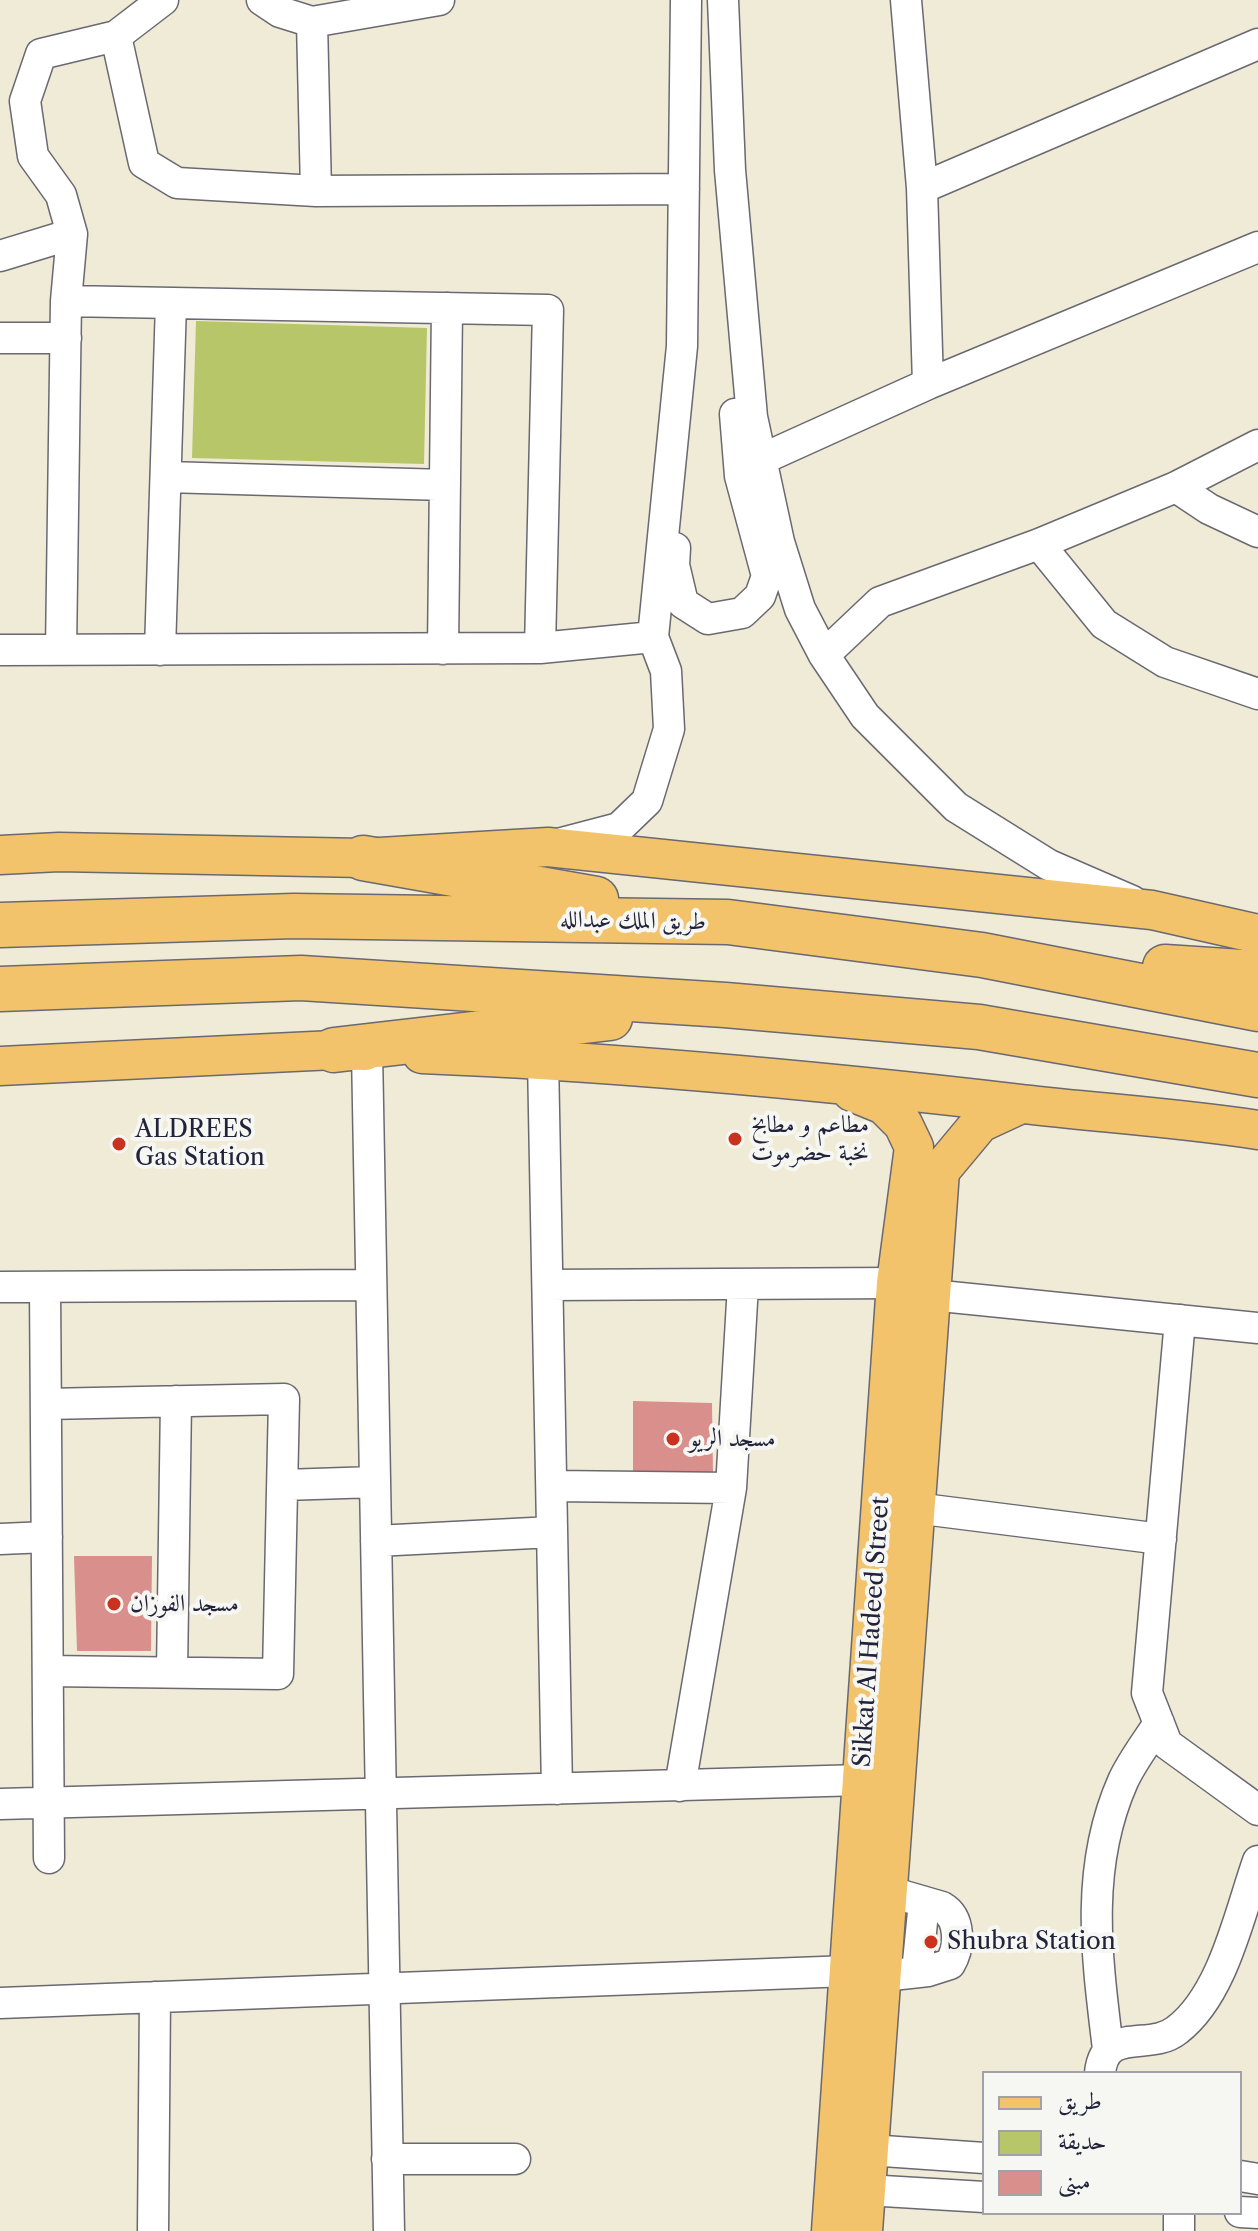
<!DOCTYPE html>
<meta charset="utf-8">
<style>
body{margin:0}
#map{position:relative;width:1258px;height:2231px;overflow:hidden;background:#efebd6;font-family:"Libre Caslon Text",Amiri,serif}
canvas{display:block}
.legend{position:absolute;left:982px;top:2071px;width:260px;height:144px;box-sizing:border-box;background:#f6f6f2;border:2px solid #a1a1a9;margin:0;padding:10px 14px;list-style:none;font-size:24px;color:#22223b}
.legend li{display:flex;align-items:center;gap:16px;height:40px}
.legend b{width:40px;border:2px solid #a1a1a9}
</style>
<div id="map">
<canvas width="1258" height="2231"></canvas>
<ul class="legend">
<li><b style="height:10px;background:#f2c36a"></b>طريق</li>
<li><b style="height:22px;background:#b6c668"></b>حديقة</li>
<li><b style="height:22px;background:#d98f8b"></b>مبنى</li>
</ul>
</div>
<script>
const context = document.querySelector('canvas').getContext('2d');
context.lineJoin = 'round';
function fillPath(path, color) { context.fillStyle = color; context.fill(path, 'evenodd'); }
function stroke(path, color, width, dash) { context.strokeStyle = color; context.lineWidth = width; context.lineCap = dash ? 'butt' : 'round'; context.setLineDash(dash || []); context.stroke(path); }
function label(font, color, halo, rows, align = 'center') {
  context.font = font + ' "Libre Caslon Text",Amiri,serif'; context.lineWidth = 8; context.setLineDash([]); context.textBaseline = 'middle'; context.strokeStyle = halo; context.fillStyle = color; for (const [text, x, y, turn = 0] of rows) {
    context.save(); context.translate(x, y); context.rotate((+turn || 0) * Math.PI / 180); context.textAlign = isNaN(turn) ? turn : align; if (halo) context.strokeText(text, 0, 0); context.fillText(text, 0, 0); context.restore();
  }
}
const green = new Path2D(`
 M 196,321 L 427,328 L 424,464 L 192,458 Z`);
const building = new Path2D(`
 M 633,1401 L 712,1403 L 713,1475 L 633,1475 Z
 M 74,1556 L 152,1556 L 151,1651 L 77,1651 Z`);
const minor = new Path2D(`
 M 262,0 L 280,12 L 312,22 L 439,0
 M 723,0 L 730,170 L 752,417 L 779,542 L 800,609 L 824,655 L 865,716 L 956,807 L 1049,865 L 1132,901
 M 906,0 L 922,188 L 928,384
 M 312,22 L 316,191
 M 116,36 L 144,163 L 177,183 L 316,191 L 684,189
 M 922,188 L 1258,44
 M 0,256 L 72,234
 M 66,301 L 548,310 L 540,648
 M 0,338 L 66,338
 M 760,460 L 928,384 L 1258,247
 M 166,477 L 445,485
 M 1176,487 L 1209,509 L 1258,532
 M 1039,544 L 1104,624 L 1165,662 L 1258,694
 M 675,548 L 674,565 L 683,603 L 708,619 L 742,613 L 760,596 L 767,576 L 740,476 L 735,414
 M 443,649 L 447,308
 M 0,650 L 540,648 L 653,637
 M 61,650 L 66,301 L 72,234 L 61,195 L 33,156 L 25,101 L 41,54 L 116,36 L 163,0
 M 160,650 L 171,303
 M 824,655 L 880,602 L 1039,544 L 1176,487 L 1258,445
 M 562,843 L 619,828 L 647,801 L 669,729 L 666,671 L 653,637 L 682,346 L 686,0
 M 367,1051 L 389,2231
 M 543,1059 L 557,1789
 M 548,1285 L 896,1283
 M 0,1287 L 371,1285
 M 45,1287 L 49,1858
 M 931,1295 L 1258,1328
 M 1180,1320 L 1147,1693 L 1167,1744 L 1258,1810
 M 46,1404 L 284,1399 L 278,1674 L 48,1671
 M 284,1485 L 375,1482
 M 553,1486 L 731,1488
 M 915,1508 L 1161,1539
 M 0,1539 L 47,1537
 M 376,1541 L 552,1532
 M 172,1672 L 176,1401
 M 680,1786 L 731,1488 L 743,1285
 M 0,1804 L 862,1780
 M 917,1972 L 924,1902
 M 883,1976 L 928,1971 L 950,1964 C 960,1947 961,1918 942,1907 L 887,1891
 M 0,2003 L 849,1971
 M 1108,2049 C 1097,1958 1084,1869 1123,1781 C 1132,1761 1147,1742 1159,1723
 M 1100,2073 C 1105,2025 1150,2052 1177,2030 C 1223,1995 1239,1915 1258,1861
 M 869,2150 L 984,2158
 M 387,2159 L 515,2159
 M 1240,2176 L 1258,2179
 M 866,2190 L 984,2197
 M 1240,2212 L 1258,2213
 M 153,2231 L 155,1997
 M 1179,2231 L 1179,2213`);
const major = new Path2D(`
 M 0,855 L 59,852 L 363,858 L 548,847 L 1152,910 L 1258,934
 M 422,1054 C 623,1062 823,1081 1022,1104 C 1101,1113 1180,1118 1258,1130
 M 0,1066 L 334,1050 L 365,1051
 M 831,2231 L 896,1283 L 914,1147 L 903,1124 L 884,1105 L 852,1092
 M 863,2231 L 940,1171 L 980,1123 L 1021,1104`);
const highway = new Path2D(`
 M 363,858 L 596,899
 M 0,925 L 294,916 L 728,922 L 982,955 L 1258,1009
 M 1165,967 L 1258,973
 M 0,989 L 301,978 L 725,1005 L 979,1027 L 1258,1075
 M 334,1050 L 610,1018`);
const markers = [
 [735,1139,8,"#c8321e"],
 [119,1144,8,"#c8321e"],
 [673,1439,8,"#c8321e"],
 [114,1604,8,"#c8321e"],
 [931,1942,8,"#c8321e"]
];
const streetNames = [
 ["طريق الملك عبدالله",633,921,1],
 ["Sikkat Al Hadeed Street",872,1632,-86]
];
const poiNames = [
 ["مطاعم و مطابخ",751,1125],
 ["نخبة حضرموت",751,1153],
 ["ALDREES",135,1130],
 ["Gas Station",135,1158],
 ["مسجد الريو",689,1439],
 ["مسجد الفوزان",130,1604],
 ["Shubra Station",947,1942]
];
fillPath(green, '#b6c668');
fillPath(building, '#d98f8b');
stroke(minor, '#6a6871', 33);
stroke(major, '#6a6871', 41);
stroke(highway, '#6a6871', 47);
stroke(minor, '#fff', 30);
stroke(major, '#f2c36a', 38);
stroke(highway, '#f2c36a', 44);
for (const [x, y, r, color] of markers) { const dot = new Path2D(); dot.arc(x, y, r, 0, 2 * Math.PI); context.fillStyle = color; context.fill(dot); stroke(dot, '#f6f6f2', 3); }
label('24px', '#22223b', '#f6f6f2', streetNames);
label('24px', '#22223b', '#f6f6f2', poiNames, 'left');
</script>
